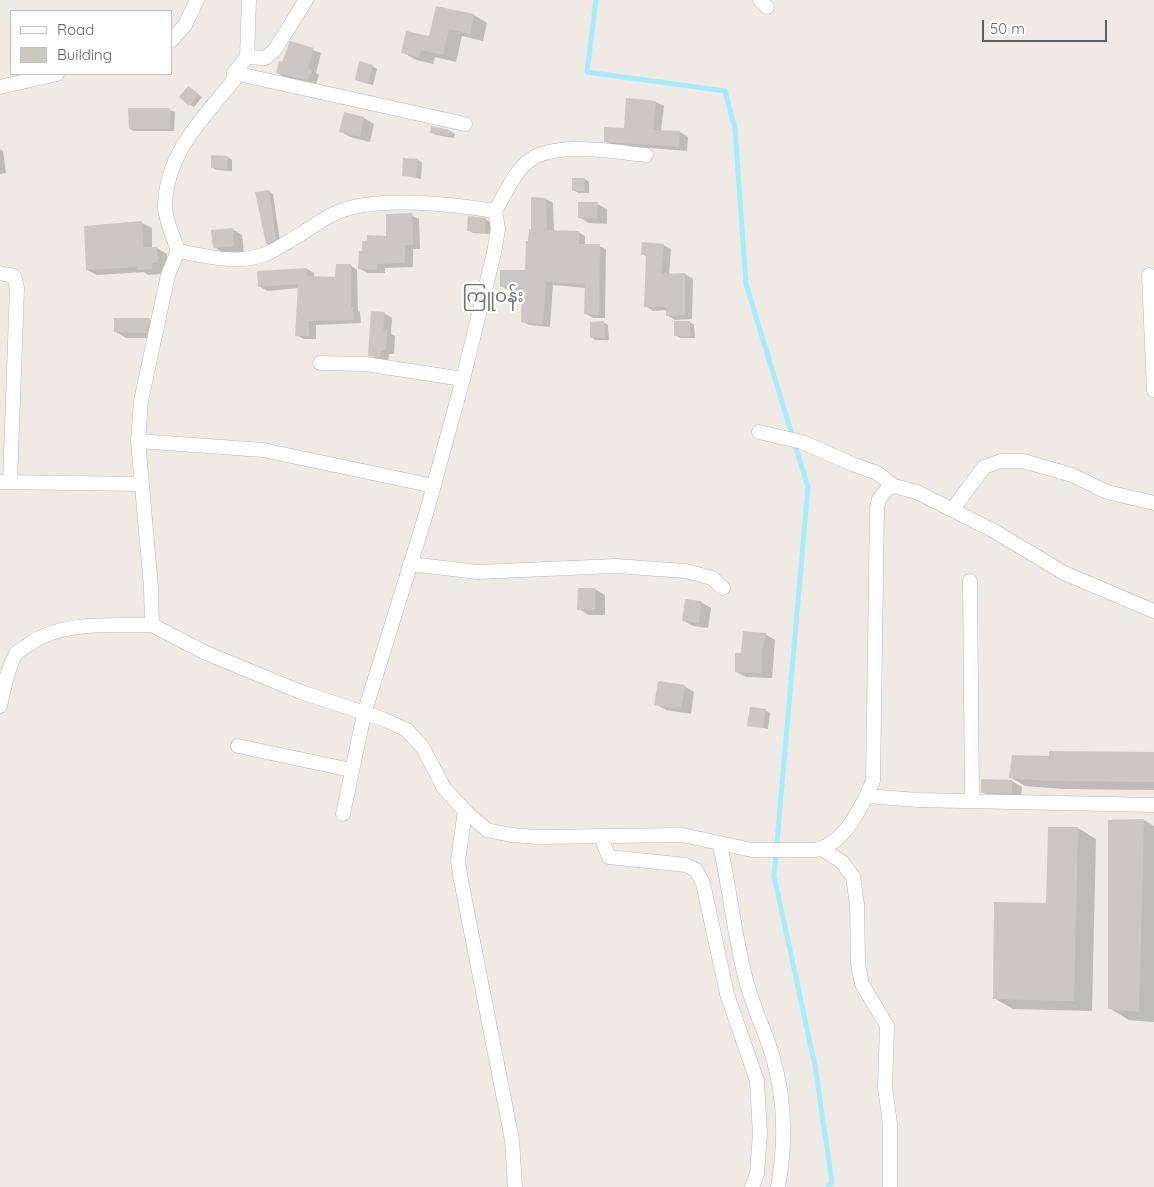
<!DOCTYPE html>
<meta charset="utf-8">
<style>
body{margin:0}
#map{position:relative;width:1154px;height:1187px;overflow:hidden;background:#efeae4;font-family:Quicksand,sans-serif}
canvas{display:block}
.legend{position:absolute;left:10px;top:10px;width:162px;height:65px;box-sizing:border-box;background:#fff;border:1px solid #bec0c1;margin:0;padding:6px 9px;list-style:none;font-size:15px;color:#5c6265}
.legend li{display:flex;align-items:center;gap:10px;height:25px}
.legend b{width:25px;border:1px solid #bec0c1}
.scale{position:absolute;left:982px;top:20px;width:125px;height:22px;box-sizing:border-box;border:2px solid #5c6265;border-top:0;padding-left:6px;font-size:15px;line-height:18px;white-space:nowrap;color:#5c6265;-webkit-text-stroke:4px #fff;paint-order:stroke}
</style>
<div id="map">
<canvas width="1154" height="1187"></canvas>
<ul class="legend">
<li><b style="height:6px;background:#fff"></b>Road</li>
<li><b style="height:14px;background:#ccc7c3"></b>Building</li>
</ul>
<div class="scale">50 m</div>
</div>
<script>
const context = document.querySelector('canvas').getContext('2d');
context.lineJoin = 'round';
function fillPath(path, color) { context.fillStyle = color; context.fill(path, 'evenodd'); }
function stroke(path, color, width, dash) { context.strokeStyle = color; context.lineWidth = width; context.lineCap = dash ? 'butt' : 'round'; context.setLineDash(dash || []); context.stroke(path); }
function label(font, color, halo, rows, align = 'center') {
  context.font = font + ' Quicksand,"Noto Sans Myanmar",sans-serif'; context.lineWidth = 4.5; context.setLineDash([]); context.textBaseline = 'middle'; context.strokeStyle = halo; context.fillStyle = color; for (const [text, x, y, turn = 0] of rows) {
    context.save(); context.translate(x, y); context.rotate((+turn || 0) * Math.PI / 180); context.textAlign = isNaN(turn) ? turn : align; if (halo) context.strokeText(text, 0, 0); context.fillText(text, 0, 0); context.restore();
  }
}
const shadow = new Path2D(`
 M 474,15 L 487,23 L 483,41 L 462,36 L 456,62 L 435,57 L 433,64 L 416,60 L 402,52 Z
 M 291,43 L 321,53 L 316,73 L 319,75 L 316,84 L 285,77 L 277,73 Z
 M 372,66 L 377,69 L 373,85 L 356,80 Z
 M 192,90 L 202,97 L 194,107 L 190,105 Z
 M 628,100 L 656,102 L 664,106 L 661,131 L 680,132 L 688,137 L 687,151 L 613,145 L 605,141 L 625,129 Z
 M 130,109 L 170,110 L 175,112 L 174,131 L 134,131 L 130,129 Z
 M 345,114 L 364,118 L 374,124 L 370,142 L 350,137 L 340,131 Z
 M 433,127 L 450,131 L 455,134 L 454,138 L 436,135 L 432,133 Z
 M 0,149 L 3,151 L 6,173 L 0,174 Z
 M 228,157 L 232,160 L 232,171 L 216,170 L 212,167 Z
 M 418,160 L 422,163 L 421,179 L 403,175 Z
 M 585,179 L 589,182 L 589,193 L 578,193 L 573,190 Z
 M 269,191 L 273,194 L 280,241 L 271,246 L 267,244 Z
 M 546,199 L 553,203 L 554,231 L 578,232 L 585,236 L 585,245 L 599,246 L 606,249 L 605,318 L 593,318 L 586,314 L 586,288 L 553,285 L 550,327 L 529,325 L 522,321 L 524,291 L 508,290 L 501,286 L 526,272 L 532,230 Z
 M 597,204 L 607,209 L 607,224 L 589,223 L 579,217 Z
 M 411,215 L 419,219 L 420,249 L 413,249 L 413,267 L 385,268 L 385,273 L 368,273 L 360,269 Z
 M 486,220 L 490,222 L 490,234 L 473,233 L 469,231 Z
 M 142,223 L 152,228 L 152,248 L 157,248 L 167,254 L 167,267 L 162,268 L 162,274 L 148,275 L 144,272 L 97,275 L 87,270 Z
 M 232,229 L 242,235 L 244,252 L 224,253 L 214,247 Z
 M 663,245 L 671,249 L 669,275 L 685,274 L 693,279 L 692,319 L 675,320 L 667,315 L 667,310 L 653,311 L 646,306 L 647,257 L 643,254 Z
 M 350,265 L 357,270 L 358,311 L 360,312 L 361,323 L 316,325 L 316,339 L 304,339 L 296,335 L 299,288 L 267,291 L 259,286 L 307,269 L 314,273 L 314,277 L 336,278 Z
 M 384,313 L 392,318 L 391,334 L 395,336 L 394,354 L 389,354 L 388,361 L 378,360 L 370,355 Z
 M 149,319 L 159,325 L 156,338 L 126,338 L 116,332 Z
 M 690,322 L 694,325 L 695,338 L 680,338 L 675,335 Z
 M 604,323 L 608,325 L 609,340 L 595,340 L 591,337 Z
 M 579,589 L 595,589 L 605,595 L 605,615 L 589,615 L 579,609 Z
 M 686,601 L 701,602 L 711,608 L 708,628 L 693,626 L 684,621 Z
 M 765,634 L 775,640 L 772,678 L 746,677 L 736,672 L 742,655 Z
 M 684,686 L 694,692 L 691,714 L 666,710 L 656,704 Z
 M 765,710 L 770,713 L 768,729 L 749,725 Z
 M 1154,753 L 1154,790 L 1064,789 L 1025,786 L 1010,777 L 1050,757 Z
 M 1012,781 L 1022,787 L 1021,798 L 992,798 L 982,792 Z
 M 1144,820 L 1154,826 L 1154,1022 L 1129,1020 L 1109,1008 Z
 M 1078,828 L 1096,839 L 1092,1011 L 1013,1009 L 994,998 L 1047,904 Z`);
const stream = new Path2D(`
 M 596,0 L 587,72 L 725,91 L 735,129 L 746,284 L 808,487 L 774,876 L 815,1066 L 832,1182 L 828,1187`);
const building = new Path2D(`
 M 436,6 L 474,14 L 470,34 L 449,29 L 443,55 L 421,50 L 419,57 L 401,53 L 406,31 L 429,36 Z
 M 290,41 L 314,48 L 308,68 L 312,70 L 308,80 L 276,73 L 279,61 L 282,62 Z
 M 359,61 L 373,65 L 368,84 L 355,80 Z
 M 188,86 L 199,94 L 189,106 L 179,97 Z
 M 626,98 L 656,101 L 653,130 L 680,131 L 679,147 L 604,142 L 604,127 L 624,128 Z
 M 128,108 L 170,108 L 170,129 L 129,129 Z
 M 344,112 L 364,117 L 360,137 L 339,132 Z
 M 431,126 L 450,130 L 450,136 L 430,133 Z
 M 211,155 L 228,156 L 227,169 L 211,168 Z
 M 403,158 L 418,159 L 416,177 L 402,176 Z
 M 572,178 L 585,178 L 585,191 L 572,191 Z
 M 269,190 L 276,239 L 266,244 L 255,192 Z
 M 531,197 L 546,198 L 547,230 L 579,231 L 579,244 L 600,244 L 599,315 L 584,314 L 585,285 L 546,282 L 543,324 L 521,322 L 522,288 L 500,287 L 500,270 L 525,270 L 526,241 L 528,241 L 529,229 L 531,229 Z
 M 578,202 L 598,202 L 597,218 L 578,218 Z
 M 412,213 L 413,245 L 405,245 L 405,263 L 377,264 L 377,270 L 358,269 L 359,251 L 362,251 L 362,241 L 367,241 L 367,235 L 386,236 L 386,214 Z
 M 468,216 L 486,218 L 485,233 L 467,231 Z
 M 142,221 L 143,247 L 157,247 L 158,262 L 152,263 L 152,269 L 137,270 L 137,267 L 86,270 L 84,226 Z
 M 233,228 L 234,246 L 213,248 L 211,230 Z
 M 642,242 L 664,244 L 661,274 L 685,273 L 685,315 L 666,316 L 666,307 L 644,307 L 646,255 L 641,255 Z
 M 336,264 L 351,264 L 351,307 L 353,307 L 354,320 L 309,321 L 309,336 L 295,336 L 298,284 L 258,287 L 257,271 L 307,268 L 307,276 L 335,277 Z
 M 371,311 L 385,312 L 383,330 L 387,330 L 386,350 L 381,350 L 380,357 L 368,356 Z
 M 114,318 L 150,318 L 147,333 L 114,332 Z
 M 604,321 L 605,338 L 590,338 L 590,322 Z
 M 674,321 L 690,321 L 690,336 L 674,336 Z
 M 578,588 L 595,588 L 595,610 L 577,610 Z
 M 685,599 L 701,601 L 699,623 L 682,621 Z
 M 743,631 L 766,633 L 762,652 L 762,673 L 735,672 L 735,653 L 741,653 Z
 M 658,681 L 685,685 L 681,709 L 654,705 Z
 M 750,707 L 766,709 L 763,728 L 747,726 Z
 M 1049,751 L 1154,752 L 1154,782 L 1049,781 L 1009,778 L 1012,755 L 1049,756 Z
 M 981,779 L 1012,780 L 1012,793 L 981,793 Z
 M 1144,819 L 1139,1012 L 1108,1009 L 1108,820 Z
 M 1048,827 L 1078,827 L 1074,1001 L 993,999 L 994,902 L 1046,903 Z`);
const minor = new Path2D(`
 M 249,0 L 247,57 L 234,73 L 234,80 C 203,118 166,153 165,206 C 165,220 174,238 178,251 L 168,275 L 141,401 L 138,441 L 151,587 L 152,625 L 206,653 L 301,692 L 383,719 L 407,730 L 423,748 L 444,788 L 465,811 L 487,830 L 511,835 L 538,837 L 682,835 L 752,850 L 814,850 C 844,846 862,806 873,781 L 877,508 L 879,499 L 887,489 L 894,486 L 917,492 L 994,531 L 1064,573 L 1154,611
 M 760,0 L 767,7
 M 171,41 L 185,25 L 197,0
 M 247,57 L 265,58 L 274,51 L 306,0
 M 234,73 L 465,124
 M 0,87 L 57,74
 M 495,211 C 505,195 514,171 530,160 C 557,141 614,152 646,155
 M 178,251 C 207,256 239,266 268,253 C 279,248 290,240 301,234 C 313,226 327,216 340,211 C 380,196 453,204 495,211 L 498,229 L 494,253 L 463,379 L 426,514 L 364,714 L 343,814
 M 0,273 L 14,276 L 17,288 L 10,482
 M 1149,275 L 1154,390
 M 320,363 L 365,364 L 463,379
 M 759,432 L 802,442 L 852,464 L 877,473 L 894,486
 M 138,441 L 263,450 L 434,486
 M 1,482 L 142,484
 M 952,510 L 984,467 L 1001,461 L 1023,461 L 1072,475 L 1107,492 L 1154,503
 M 410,564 L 478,572 L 615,566 L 686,571 L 712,578 L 723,588
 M 970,581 L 972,801
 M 0,706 C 4,689 7,669 16,654 C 19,650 24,648 28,645 C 63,620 110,626 152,625
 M 238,746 L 351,770
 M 866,796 L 918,800 L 1154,805
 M 465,811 L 458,861 L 461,880 L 512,1140 L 515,1187
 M 601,837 L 609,857 L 686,865 L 696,870 L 703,883 L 727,994 L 757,1081 L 760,1134 L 757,1174 L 752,1187
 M 720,845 C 730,889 734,935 746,980 C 752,1004 763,1027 771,1051 C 785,1095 786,1143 778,1187
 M 822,849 L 842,862 L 853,877 L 857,904 L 858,964 L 862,984 L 887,1026 L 885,1087 L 890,1124 L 890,1187`);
const quarterNames = [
 ["ကြူဝန်း",493,297]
];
fillPath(shadow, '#0003');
stroke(stream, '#a4edff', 5);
fillPath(building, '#ccc7c3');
stroke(minor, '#b2b7b9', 15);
stroke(minor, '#fff', 14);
label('18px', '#6d7477', '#fff', quarterNames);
</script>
